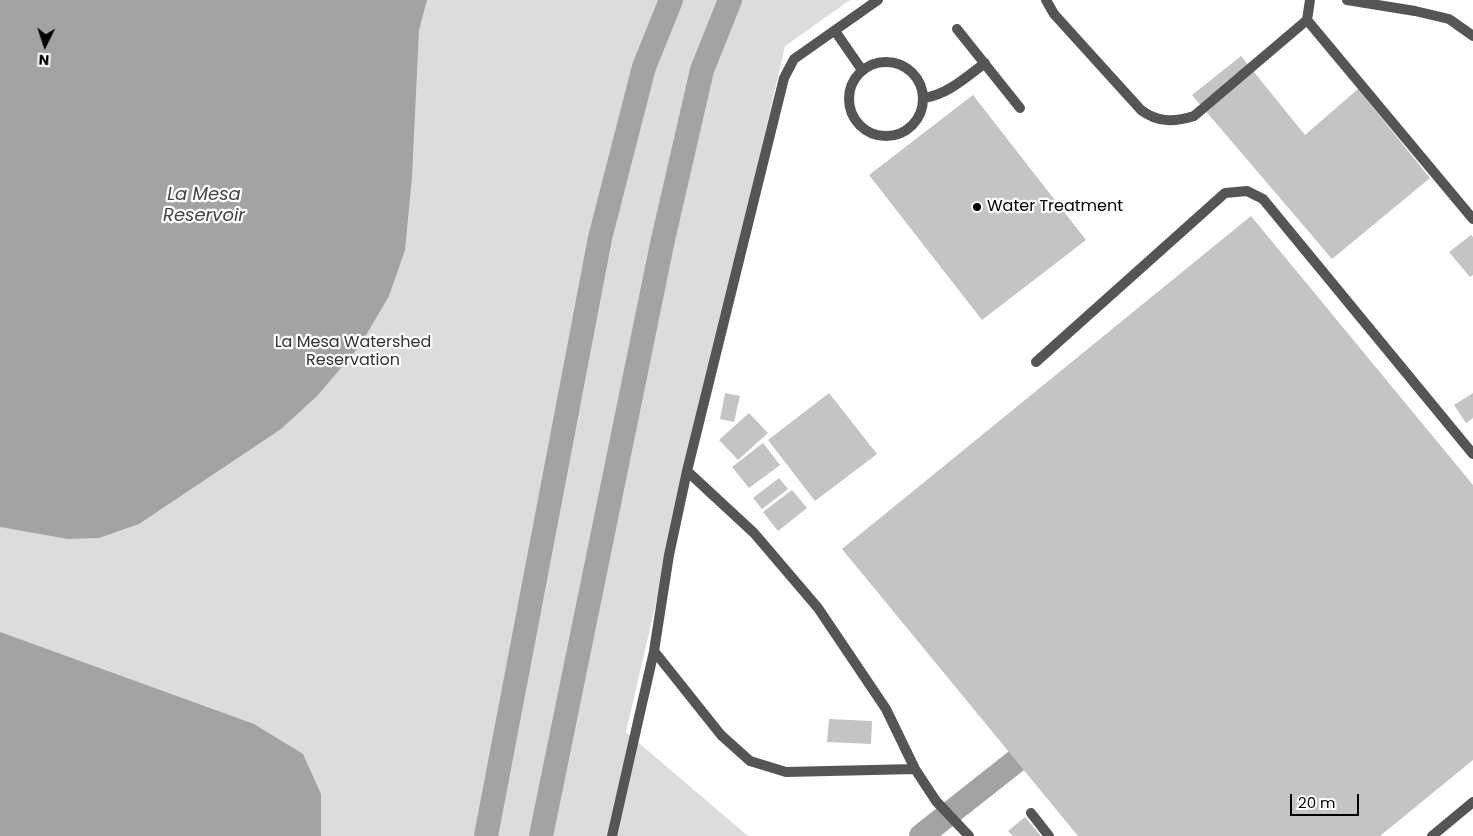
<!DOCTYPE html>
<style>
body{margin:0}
#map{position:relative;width:1473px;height:836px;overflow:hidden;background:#fff;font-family:Poppins,sans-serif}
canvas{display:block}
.north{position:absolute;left:20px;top:20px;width:50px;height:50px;-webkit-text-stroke:4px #fff;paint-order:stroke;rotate:184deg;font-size:14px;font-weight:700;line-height:20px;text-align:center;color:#000}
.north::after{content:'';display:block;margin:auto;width:18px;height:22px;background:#000;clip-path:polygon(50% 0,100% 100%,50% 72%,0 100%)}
.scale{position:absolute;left:1290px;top:794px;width:69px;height:22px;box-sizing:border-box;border:2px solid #000;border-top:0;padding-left:6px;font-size:15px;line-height:18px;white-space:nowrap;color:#000;-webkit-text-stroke:4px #fff;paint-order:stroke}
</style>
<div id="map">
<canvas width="1473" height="836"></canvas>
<div class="north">N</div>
<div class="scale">20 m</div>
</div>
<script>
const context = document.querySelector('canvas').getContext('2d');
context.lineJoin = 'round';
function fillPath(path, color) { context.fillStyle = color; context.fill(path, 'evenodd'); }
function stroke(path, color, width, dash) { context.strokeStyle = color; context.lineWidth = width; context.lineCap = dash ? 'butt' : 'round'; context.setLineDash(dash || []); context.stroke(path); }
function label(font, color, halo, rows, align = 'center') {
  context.font = font + ' Poppins,sans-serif'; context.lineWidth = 4.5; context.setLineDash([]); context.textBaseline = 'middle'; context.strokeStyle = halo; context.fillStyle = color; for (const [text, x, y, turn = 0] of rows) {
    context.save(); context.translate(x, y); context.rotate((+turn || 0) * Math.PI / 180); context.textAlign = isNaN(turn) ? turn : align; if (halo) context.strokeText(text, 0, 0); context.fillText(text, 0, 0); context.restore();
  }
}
const green = new Path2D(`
 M 0,0 L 850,0 L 785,46 L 626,732 L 748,836 L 756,836 L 0,836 Z`);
const water = new Path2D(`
 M 0,0 L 427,0 L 419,30 L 412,177 L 405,250 L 389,296 L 359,347 L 317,396 L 281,429 L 139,524 L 99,538 L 68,539 L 0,527 Z
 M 0,632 L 254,724 L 303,754 L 321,794 L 321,836 L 0,836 Z`);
const canal = new Path2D(`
 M 486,836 L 600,238 L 644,67 L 671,0
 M 541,836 L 662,244 L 702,70 L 730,0
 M 921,836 L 1016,761`);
const building = new Path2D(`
 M 1241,56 L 1305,135 L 1358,89 L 1430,178 L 1332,259 L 1192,95 Z
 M 973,95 L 1086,240 L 982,320 L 869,175 Z
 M 1251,216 L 1473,485 L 1473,760 L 1380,836 L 1078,836 L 842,549 Z
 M 1471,235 L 1473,237 L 1473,275 L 1470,277 L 1449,252 Z
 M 725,393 L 740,396 L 734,422 L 720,419 Z
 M 829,393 L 877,454 L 815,501 L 768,440 Z
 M 1473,393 L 1473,418 L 1466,423 L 1454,405 Z
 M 749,413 L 768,433 L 738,460 L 719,440 Z
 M 763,443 L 780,465 L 749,488 L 732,467 Z
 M 779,478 L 788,489 L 762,509 L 753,498 Z
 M 792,490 L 807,508 L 778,531 L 763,512 Z
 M 829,719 L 872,721 L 871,744 L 827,742 Z
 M 1025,817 L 1041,836 L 1013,836 L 1008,831 Z`);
const lane = new Path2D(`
 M 1046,0 L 1054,14 L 1141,110 C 1158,123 1175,122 1194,116 L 1307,20 L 1310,0
 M 1307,20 L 1473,219
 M 957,29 L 1020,108
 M 835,31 L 862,70
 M849 99a37 37 0 1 1 74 0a37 37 0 1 1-74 0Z
 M 924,98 C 948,94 965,78 985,63
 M 1036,362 L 1225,193 L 1247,191 L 1263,199 L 1473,454
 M 687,471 L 754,533 L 818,608 L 886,709 L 915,769 L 936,801 L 969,836
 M 654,651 L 721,735 L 750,761 L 786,772 L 915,769
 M 612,836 L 654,651 L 669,555 L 687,471 L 784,78 L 794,59 L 878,0`);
const street = new Path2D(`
 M 1347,0 L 1415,11 L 1449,19 L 1473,36
 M 1031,813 L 1049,836
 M 1432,836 L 1473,802`);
const markers = [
 [977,207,5,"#000"]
];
const poiNames = [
 ["Water Treatment",987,207]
];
const parkNames = [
 ["La Mesa Watershed",353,343],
 ["Reservation",353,361]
];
const waterNames = [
 ["La Mesa",204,195],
 ["Reservoir",204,216]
];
fillPath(green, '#dcdcdc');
fillPath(water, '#a3a3a3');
stroke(canal, '#a3a3a3', 24);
fillPath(building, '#c4c4c4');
stroke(lane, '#555', 10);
stroke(street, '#555', 10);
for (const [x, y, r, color] of markers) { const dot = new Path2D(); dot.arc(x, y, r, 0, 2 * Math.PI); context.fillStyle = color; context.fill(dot); stroke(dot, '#fff', 2); }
label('16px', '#000', '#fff', poiNames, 'left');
label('16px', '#333', '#fff', parkNames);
label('italic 18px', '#444', '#fff', waterNames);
</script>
